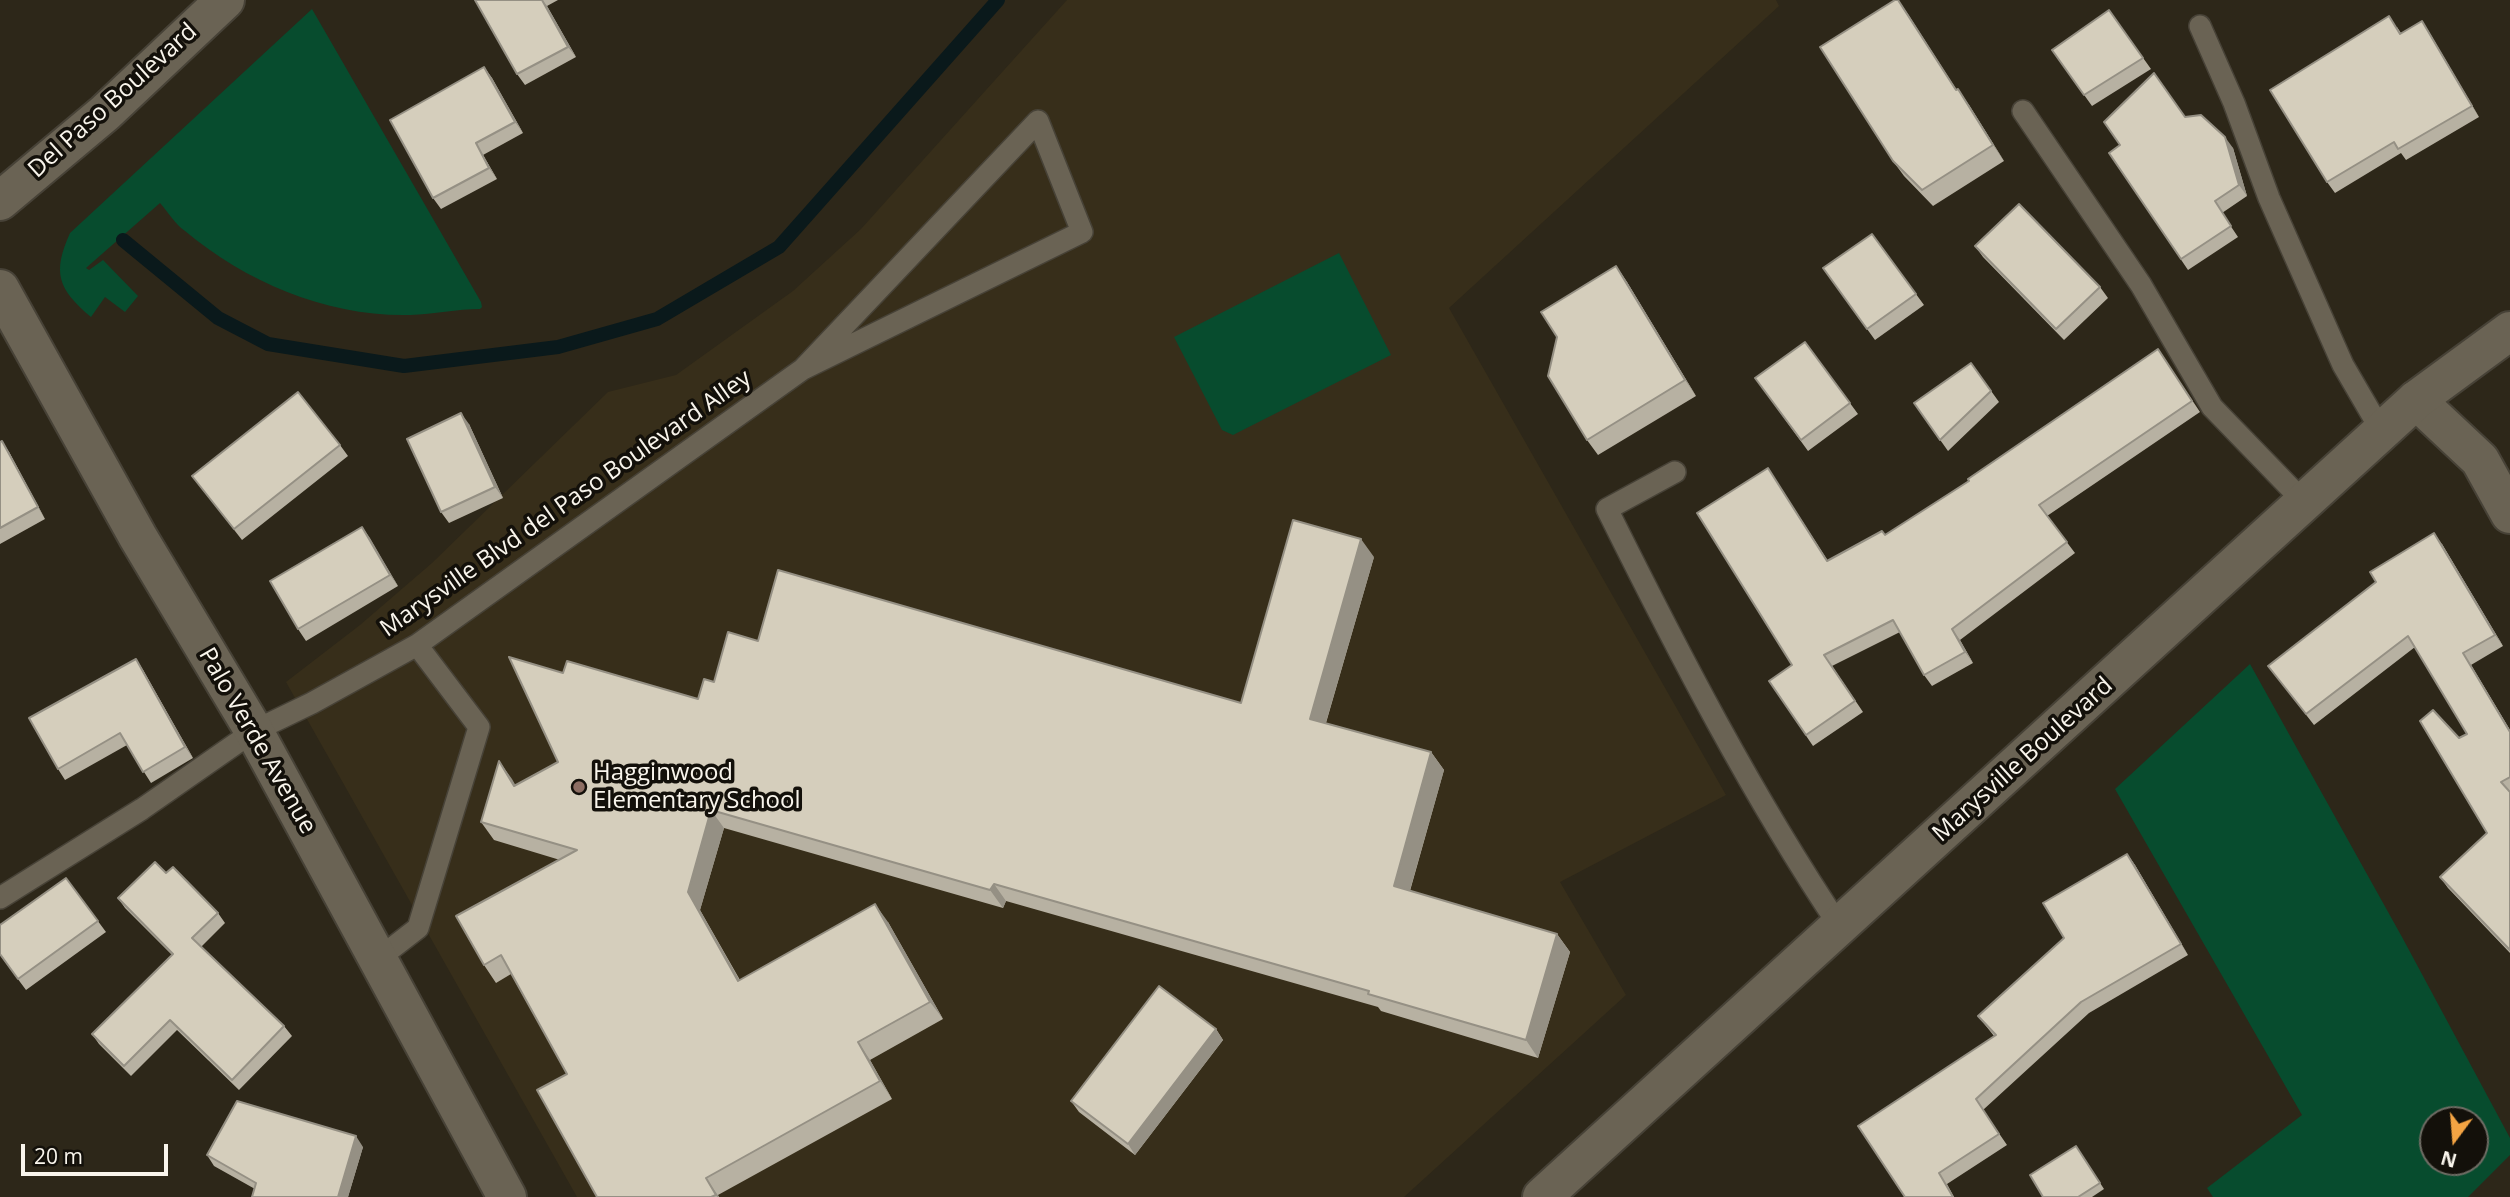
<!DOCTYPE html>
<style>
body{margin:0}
#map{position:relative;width:2510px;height:1197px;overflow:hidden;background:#2d2719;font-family:"Open Sans",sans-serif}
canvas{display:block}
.north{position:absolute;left:2419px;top:1106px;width:70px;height:70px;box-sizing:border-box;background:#13100a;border:2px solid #6f6c64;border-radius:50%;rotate:196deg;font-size:19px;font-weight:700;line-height:28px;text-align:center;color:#f9f5ec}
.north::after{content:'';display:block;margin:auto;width:24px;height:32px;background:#f4a443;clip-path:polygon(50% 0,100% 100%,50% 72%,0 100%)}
.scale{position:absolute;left:21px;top:1144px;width:147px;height:32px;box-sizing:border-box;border:4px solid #f9f5ec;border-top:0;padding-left:9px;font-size:21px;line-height:24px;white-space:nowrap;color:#f9f5ec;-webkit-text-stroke:5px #13100a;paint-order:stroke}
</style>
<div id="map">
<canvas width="2510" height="1197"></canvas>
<div class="north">N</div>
<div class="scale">20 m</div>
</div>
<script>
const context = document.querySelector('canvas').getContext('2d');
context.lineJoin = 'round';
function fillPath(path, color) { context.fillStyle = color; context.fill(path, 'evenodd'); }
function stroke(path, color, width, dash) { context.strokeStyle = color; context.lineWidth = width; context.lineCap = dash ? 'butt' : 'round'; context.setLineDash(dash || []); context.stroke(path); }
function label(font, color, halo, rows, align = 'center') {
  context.font = font + ' "Open Sans",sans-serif'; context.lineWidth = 7; context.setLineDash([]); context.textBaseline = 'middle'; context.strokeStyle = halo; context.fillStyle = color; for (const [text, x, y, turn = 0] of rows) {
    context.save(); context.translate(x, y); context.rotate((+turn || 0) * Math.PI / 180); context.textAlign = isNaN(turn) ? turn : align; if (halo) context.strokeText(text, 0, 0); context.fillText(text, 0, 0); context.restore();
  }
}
const built = new Path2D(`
 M 1067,0 L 1776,0 L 1779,6 L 1449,308 L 1726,795 L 1560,882 L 1626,995 L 1404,1197 L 577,1197 L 286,682 L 360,625 L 432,563 L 608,392 L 676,375 L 793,291 L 861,229 Z`);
const green = new Path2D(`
 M 312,9 L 481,302 L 482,307 L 480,309 C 457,309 434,314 410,315 C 329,317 247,283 185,231 C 175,224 168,212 160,203 L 86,268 L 89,270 L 103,260 L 138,296 L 125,312 L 105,297 L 91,317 C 58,289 52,273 70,233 Z
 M 1339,253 L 1391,355 L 1233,435 L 1222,430 L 1174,337 Z
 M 2250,664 L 2402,937 L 2510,1138 L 2510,1155 L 2468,1197 L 2213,1197 L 2207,1188 L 2302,1115 L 2115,789 ZM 2433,1120 L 2475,1120 L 2475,1162 L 2433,1162 Z`);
const stream = new Path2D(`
 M 123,240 L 218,318 L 268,344 L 404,366 L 558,347 L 657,319 L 779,247 L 998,0`);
const service = new Path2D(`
 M 2200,26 L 2234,103 L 2269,198 L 2343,365 L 2382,432
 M 2023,111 L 2141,285 L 2212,407 L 2305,503
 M 1675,472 L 1607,509 C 1678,652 1751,794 1840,927
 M 0,898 L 142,809 L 254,731 L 312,703 L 417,645 L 803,369 L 1038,121 L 1082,232 L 803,369
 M 378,959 L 418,928 L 479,727 L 417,645`);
const minor = new Path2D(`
 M 0,289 L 138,537 L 254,731 L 507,1197
 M 2416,400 L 2480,460 L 2510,514`);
const secondary = new Path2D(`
 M 0,201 L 105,113 L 225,0
 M 1542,1197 L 2416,400 L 2510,331`);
const wall = new Path2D(`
 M 475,0 L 558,0 L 547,6 L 576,57 L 525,85 L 517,74 Z
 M 1898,0 L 1956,90 L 1969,105 L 2004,161 L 1933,206 L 1904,176 L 1893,161 Z
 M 2109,10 L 2151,69 L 2092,106 L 2052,50 Z
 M 2397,27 L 2401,33 L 2429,32 L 2479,117 L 2406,160 L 2401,153 L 2335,193 L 2327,182 Z
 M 484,67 L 492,78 L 523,133 L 483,155 L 497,179 L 441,209 L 433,198 Z
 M 2185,117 L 2233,148 L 2247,196 L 2222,213 L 2238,237 L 2188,270 L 2109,153 Z
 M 1872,234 L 1924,305 L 1875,340 L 1823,268 Z
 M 1975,246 L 2100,287 L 2108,298 L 2064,340 L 1983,257 Z
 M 1616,266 L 1627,282 L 1696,396 L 1598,455 L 1587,440 Z
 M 1805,342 L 1858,414 L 1808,451 L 1755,378 Z
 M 2158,349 L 2200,412 L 2047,516 L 2075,553 L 1960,640 L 1973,663 L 1932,686 L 1924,675 L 1900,632 L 1832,666 L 1863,712 L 1813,746 L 1769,681 L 1792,665 L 1768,468 L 1828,561 L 1885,535 L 1969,481 Z
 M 1971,363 L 1999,402 L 1948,451 L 1914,403 Z
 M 469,424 L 503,498 L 449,523 L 441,512 Z
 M 0,442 L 9,452 L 45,519 L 0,544 Z
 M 340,445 L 348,456 L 242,540 L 192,476 Z
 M 362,527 L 398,586 L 306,641 L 298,629 Z
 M 2442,544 L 2503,646 L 2471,665 L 2510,730 L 2510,953 L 2448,888 L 2440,877 L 2487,833 L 2459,738 L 2467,734 L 2415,647 L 2314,725 L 2268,666 Z
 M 1374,557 L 1326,723 L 1431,752 L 1444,770 L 1410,891 L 1557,934 L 1570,952 L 1538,1058 L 1381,1011 L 1378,1007 L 1006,901 L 1003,908 L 724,828 L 700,910 L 740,980 L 888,922 L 943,1019 L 870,1060 L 892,1099 L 718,1195 L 719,1197 L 597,1197 L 567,1074 L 511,974 L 496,983 L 484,965 L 560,860 L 494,840 L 481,822 L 499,761 L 515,785 L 558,762 L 563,673 L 698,699 L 714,682 L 758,641 L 1241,703 Z
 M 136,659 L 143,670 L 193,758 L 151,783 L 127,745 L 65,780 L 58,769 Z
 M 2127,854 L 2135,865 L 2188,955 L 2089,1013 L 1983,1110 L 2007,1145 L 1947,1184 L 1954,1197 L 1905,1197 L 1994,1036 L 1978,1016 L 2064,938 Z
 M 166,873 L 218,913 L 225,923 L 201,947 L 284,1026 L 292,1036 L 239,1090 L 177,1030 L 131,1076 L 99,1044 L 92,1034 L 172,955 L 125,908 L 118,898 Z
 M 66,878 L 106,932 L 26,990 L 0,955 Z
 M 1216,1029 L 1223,1040 L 1135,1155 L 1079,1112 L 1071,1101 Z
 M 2076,1146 L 2104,1189 L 2092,1197 L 2043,1197 Z
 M 363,1147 L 348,1197 L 252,1197 L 255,1189 L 214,1166 L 207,1155 Z`);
const shadedWall = new Path2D(`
 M 542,0 L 547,6 L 576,57 L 568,47 Z
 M 1898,0 L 1908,14 L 1967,106 L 1956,90 Z
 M 2422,21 L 2429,32 L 2479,117 L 2472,106 Z
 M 484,67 L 492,78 L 523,133 L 515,122 Z
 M 1958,89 L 1969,105 L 2004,161 L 1993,145 Z
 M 2225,137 L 2233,148 L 2247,196 L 2239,185 Z
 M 476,143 L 497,179 L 489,168 Z
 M 1616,266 L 1627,282 L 1696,396 L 1685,380 Z
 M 461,413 L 469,424 L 503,498 L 495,487 Z
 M 2,441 L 9,452 L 45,519 L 38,507 Z
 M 362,527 L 370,538 L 398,586 L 390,575 Z
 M 2434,533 L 2442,544 L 2503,646 L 2495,635 Z
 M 1361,539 L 1374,557 L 1322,736 L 1310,719 Z
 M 1952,629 L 1960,640 L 1973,663 L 1965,652 Z
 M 2463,653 L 2471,665 L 2510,730 L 2510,732 Z
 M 136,659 L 143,670 L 193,758 L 185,747 Z
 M 1431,752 L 1444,770 L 1406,904 L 1394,886 Z
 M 499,761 L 512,779 L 526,804 L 514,786 Z
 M 711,810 L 724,828 L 700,910 L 750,999 L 738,981 L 688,892 Z
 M 2127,854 L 2135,865 L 2188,955 L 2181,944 Z
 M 994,884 L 1006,901 L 1003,908 L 990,890 Z
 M 875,904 L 888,922 L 943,1019 L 930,1002 Z
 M 1557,934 L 1570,952 L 1538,1058 L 1526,1040 Z
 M 1216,1029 L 1223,1040 L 1135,1155 L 1128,1144 Z
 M 858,1042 L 870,1060 L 892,1099 L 880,1081 Z
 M 356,1136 L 363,1147 L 348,1197 L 338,1197 Z
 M 706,1178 L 719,1197 L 717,1197 Z`);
const building = new Path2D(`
 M 475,0 L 542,0 L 568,47 L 517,74 Z
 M 1895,0 L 1898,0 L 1956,90 L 1958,89 L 1993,145 L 1922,190 L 1893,161 L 1820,47 Z
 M 2109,10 L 2143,58 L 2084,95 L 2052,50 Z
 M 2389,16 L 2400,34 L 2422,21 L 2472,106 L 2398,149 L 2394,142 L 2327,182 L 2270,90 Z
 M 484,67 L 515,122 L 476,143 L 489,168 L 433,198 L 390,120 Z
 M 2154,73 L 2185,117 L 2201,115 L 2225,137 L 2239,185 L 2215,201 L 2231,226 L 2181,259 L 2109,153 L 2120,145 L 2104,122 Z
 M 2019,204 L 2100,287 L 2056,329 L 1975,246 Z
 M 1872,234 L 1916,294 L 1867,329 L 1823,268 Z
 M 1616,266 L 1685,380 L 1587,440 L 1548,376 L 1557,337 L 1541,312 Z
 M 1805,342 L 1850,403 L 1801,440 L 1755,378 Z
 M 2158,349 L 2192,401 L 2039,505 L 2067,542 L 1952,629 L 1965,652 L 1924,675 L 1893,620 L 1824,655 L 1855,701 L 1806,735 L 1769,681 L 1792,665 L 1697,513 L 1768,468 L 1827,561 L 1882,531 L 1885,535 L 1969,481 L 1968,479 Z
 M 1971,363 L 1991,391 L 1940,440 L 1914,403 Z
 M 298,392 L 340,445 L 234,529 L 192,476 Z
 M 461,413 L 495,487 L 441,512 L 407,439 Z
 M 2,441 L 38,507 L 0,528 L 0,442 Z
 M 1293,520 L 1361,539 L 1310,719 L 1431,752 L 1394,886 L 1557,934 L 1526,1040 L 1368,994 L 1369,991 L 994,884 L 990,890 L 711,810 L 688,892 L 738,981 L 875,904 L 930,1002 L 858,1042 L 880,1081 L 706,1178 L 716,1195 L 711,1197 L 597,1197 L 537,1090 L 567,1074 L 501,955 L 484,965 L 456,916 L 577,850 L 481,822 L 499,761 L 514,786 L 558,762 L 509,657 L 563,673 L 567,661 L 698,699 L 704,679 L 714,682 L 728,632 L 758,641 L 778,570 L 1241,703 Z
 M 362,527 L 390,575 L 298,629 L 270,581 Z
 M 2434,533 L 2495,635 L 2463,653 L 2510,732 L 2510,777 L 2501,782 L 2510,792 L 2510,950 L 2440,877 L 2487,833 L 2420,721 L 2433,710 L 2459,738 L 2467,734 L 2408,636 L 2306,714 L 2268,666 L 2376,582 L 2370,572 Z
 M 136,659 L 185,747 L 143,772 L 120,733 L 58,769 L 29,718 Z
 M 2127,854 L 2181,944 L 2081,1002 L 1976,1099 L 1999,1134 L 1939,1173 L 1953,1197 L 1905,1197 L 1858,1126 L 1996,1035 L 1978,1016 L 2064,938 L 2043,903 Z
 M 155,862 L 166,873 L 173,867 L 218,913 L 192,938 L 284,1026 L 232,1080 L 170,1020 L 124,1066 L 92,1034 L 173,954 L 118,898 Z
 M 66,878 L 98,921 L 18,979 L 0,954 L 0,925 Z
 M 1159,986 L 1216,1029 L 1128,1144 L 1071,1101 Z
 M 237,1101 L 356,1136 L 338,1197 L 252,1197 L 256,1183 L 207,1155 Z
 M 2076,1146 L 2100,1183 L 2078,1197 L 2043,1197 L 2030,1175 Z`);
const markers = [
 [579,787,7,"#8d6e63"]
];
const streetNames = [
 ["Del Paso Boulevard",113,101,-42],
 ["Marysville Blvd del Paso Boulevard Alley",566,504,-35],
 ["Palo Verde Avenue",257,741,60],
 ["Marysville Boulevard",2023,760,-42]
];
const poiNames = [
 ["Hagginwood",593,773],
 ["Elementary School",593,801]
];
fillPath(built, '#372e1a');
fillPath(green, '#074c2e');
stroke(stream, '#0a191b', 14);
stroke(service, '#474237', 24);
stroke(minor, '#474237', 42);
stroke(secondary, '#474237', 42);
stroke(service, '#6a6354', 21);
stroke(minor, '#6a6354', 38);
stroke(secondary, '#6a6354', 38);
fillPath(wall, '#b7b1a2');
fillPath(shadedWall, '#959084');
fillPath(building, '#d5cebc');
stroke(building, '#959084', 2);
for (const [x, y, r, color] of markers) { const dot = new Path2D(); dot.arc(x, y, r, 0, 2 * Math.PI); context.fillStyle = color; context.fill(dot); stroke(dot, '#13100a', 2.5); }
label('24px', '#f9f5ec', '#13100a', streetNames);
label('24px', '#f9f5ec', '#13100a', poiNames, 'left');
</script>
